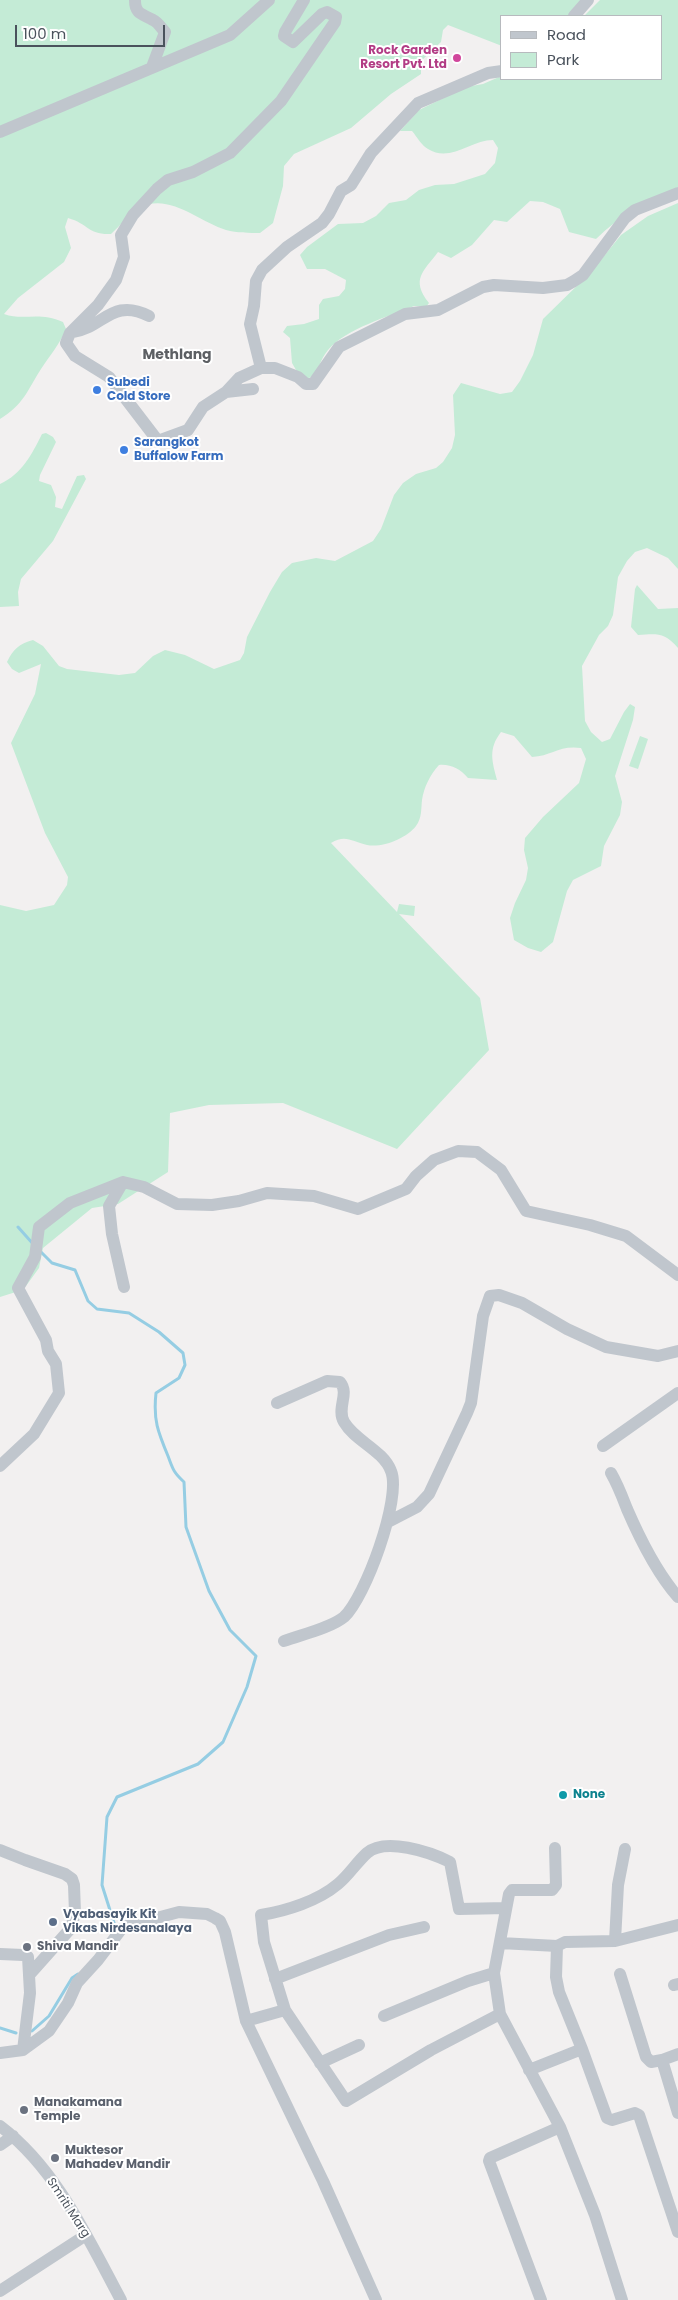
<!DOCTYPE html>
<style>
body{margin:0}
#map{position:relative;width:678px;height:2300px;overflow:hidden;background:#f2f0f0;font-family:Poppins,sans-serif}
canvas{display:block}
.legend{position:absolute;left:500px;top:15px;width:162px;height:65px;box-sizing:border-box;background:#fff;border:1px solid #b7babe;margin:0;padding:6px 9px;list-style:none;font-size:15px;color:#4a525c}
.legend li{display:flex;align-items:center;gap:10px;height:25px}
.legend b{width:25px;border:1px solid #b7babe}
.scale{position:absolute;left:15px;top:25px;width:150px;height:22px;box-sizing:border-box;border:2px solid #4a525c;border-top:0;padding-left:6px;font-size:15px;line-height:18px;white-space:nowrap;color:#4a525c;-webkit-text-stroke:4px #fff;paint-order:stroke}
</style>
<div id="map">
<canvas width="678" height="2300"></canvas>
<ul class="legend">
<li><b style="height:6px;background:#c0c6cd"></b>Road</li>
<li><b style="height:14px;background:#c4ebd6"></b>Park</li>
</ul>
<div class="scale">100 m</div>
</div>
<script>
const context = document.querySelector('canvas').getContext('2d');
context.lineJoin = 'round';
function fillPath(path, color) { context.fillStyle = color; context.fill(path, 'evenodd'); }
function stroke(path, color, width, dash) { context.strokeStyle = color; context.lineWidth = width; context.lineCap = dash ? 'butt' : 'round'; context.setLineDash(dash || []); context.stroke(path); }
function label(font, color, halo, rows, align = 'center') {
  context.font = font + ' Poppins,sans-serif'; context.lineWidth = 4; context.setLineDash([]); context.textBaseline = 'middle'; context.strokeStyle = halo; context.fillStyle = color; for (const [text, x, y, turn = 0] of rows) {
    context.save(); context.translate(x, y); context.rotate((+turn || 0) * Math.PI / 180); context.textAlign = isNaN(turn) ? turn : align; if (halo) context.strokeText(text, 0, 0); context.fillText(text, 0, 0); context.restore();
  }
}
const green = new Path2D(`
 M 0,0 L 582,0 L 569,16 L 502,16 L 502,46 L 448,25 L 443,30 L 441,42 L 421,61 L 421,74 L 391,94 L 351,128 L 294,154 L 284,166 L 283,186 L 273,223 L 260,233 C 249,233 237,233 226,230 C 199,222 169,192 139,208 C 129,214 120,226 111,234 C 88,235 89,224 68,218 L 65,227 L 71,248 L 64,262 L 18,298 L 4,314 C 24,321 39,311 63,322 L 66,329 C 60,344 50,355 41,369 C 27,391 24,404 0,419 Z
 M 600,0 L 678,0 L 678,187 C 648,202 620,215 596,239 L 569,232 L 560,209 L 543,202 L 530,201 L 507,222 L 494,220 L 472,245 L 451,258 L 438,252 C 424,271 410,279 429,303 L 426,307 L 414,306 C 390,316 345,329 328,350 C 316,365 323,371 303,382 L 292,363 L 290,338 L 283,332 L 287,326 L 304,324 L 319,319 L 319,305 L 323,299 L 339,296 L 345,289 L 346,280 L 325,269 L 307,269 L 300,255 L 307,247 L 338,224 L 363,223 L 376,216 L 389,203 L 406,200 L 419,190 L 435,185 L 454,184 L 485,174 L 495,163 L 498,148 L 493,140 C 471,140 450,163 428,149 C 422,146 417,137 412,131 L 400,131 L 419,110 L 466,87 L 483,84 L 499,77 L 509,80 L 662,79 L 662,16 L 584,16 Z
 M 678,203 L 678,569 L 668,558 L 647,548 L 635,552 L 627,561 L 618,577 L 613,615 L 608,626 L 599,635 L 582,666 L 585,721 L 591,732 L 602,742 L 610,739 L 624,712 L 630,704 L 635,707 L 633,720 L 615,776 L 622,802 L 620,815 L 604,846 L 601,866 L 573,880 L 567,891 L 553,942 L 541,952 L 528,948 L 514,940 L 510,918 L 515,903 L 526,880 L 528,868 L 524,850 L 525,838 L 543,817 L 579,783 L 586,759 L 581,748 C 559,745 552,756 532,757 L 514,736 L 501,732 C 488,749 492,761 497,780 L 468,778 C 460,769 451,764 439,765 C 430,775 424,787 422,800 C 421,809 422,818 416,826 C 407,838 383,848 367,845 C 352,842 346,834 331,843 L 397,912 L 399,904 L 415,906 L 414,916 L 399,914 L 480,998 L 489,1050 L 397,1149 L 283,1103 L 209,1105 L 170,1113 L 168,1172 L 118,1204 L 92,1208 L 43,1248 L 39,1268 L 26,1286 L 19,1291 L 0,1297 L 0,905 L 26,911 L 54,905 L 67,885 L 68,877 L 45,833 L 11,743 L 35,694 L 41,664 L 19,673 L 12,669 L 7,662 C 13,649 19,644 33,640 L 43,646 L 59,666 L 67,669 L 119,675 L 135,673 L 153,656 L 165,650 L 185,655 L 214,669 L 240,660 L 244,653 L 247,637 L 270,592 L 282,572 L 292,563 L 316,558 L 335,561 L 373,541 L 381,529 L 394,495 L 403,483 L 416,474 L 436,468 L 443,462 L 452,448 L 455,435 L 453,395 L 461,383 L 500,394 L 512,392 L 520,381 L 533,355 L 543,319 L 591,272 L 621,235 L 648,216 Z
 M 46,433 L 53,437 L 56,442 L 40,475 L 39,481 L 51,485 L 56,497 L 55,507 L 62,509 L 77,476 L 84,475 L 86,479 L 53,541 L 21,579 L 18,592 L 19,606 L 0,607 L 0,484 C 22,474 32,454 42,434 Z
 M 637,585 L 658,609 L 678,608 L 678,648 C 664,632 657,634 638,635 L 631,627 L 635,589 Z
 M 640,736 L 648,739 L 638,769 L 629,766 Z`);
const stream = new Path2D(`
 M 18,1227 L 34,1245
 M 40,1251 L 52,1263 L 75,1270 L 88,1301 L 97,1309 L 129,1313 L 159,1332 L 183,1353 L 185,1365 L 179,1378 L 156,1393 C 153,1420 158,1432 168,1456 C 173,1469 173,1472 184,1482 L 186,1527 L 209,1591 L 230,1630 L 256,1656 L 247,1687 L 223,1742 L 198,1764 L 117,1797 L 107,1817 L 102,1885 L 115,1926 L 111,1933
 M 0,2028 L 16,2033
 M 32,2031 L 49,2016 L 72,1978 L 78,1974`);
const minor = new Path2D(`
 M 135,0 C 135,15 143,14 153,20 C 158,22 161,28 165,32 L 152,67
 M 304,0 L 285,32 L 284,36 L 293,42 L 322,14 L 327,12 L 336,17 L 335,22 L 281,101 L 230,153 L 193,172 L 168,180 L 157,189 L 133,215 L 121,235 L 124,257 L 116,280 L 98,305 L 70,333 L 66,343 L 75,356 L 109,377 L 158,441 L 188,430 L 203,407 L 226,392 L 239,378 L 261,368 L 275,368 L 298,377 L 306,384 L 313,384 L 339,347 L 405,314 L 438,310 L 483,287 L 494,285 L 543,288 L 567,285 L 574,281 L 583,275 L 625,218 L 635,210 L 678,193
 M 574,16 L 588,0
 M 0,132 L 230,35 L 269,0
 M 73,332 C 103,328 112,297 149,316
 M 261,368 L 250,324 L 254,306 L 256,281 L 262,270 L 287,247 L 322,223 L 329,214 L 341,191 L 351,185 L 371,153 L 418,103 L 488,73 L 502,71
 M 226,392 L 253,389
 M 123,1182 L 109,1206 L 112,1234 L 124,1287
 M 277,1403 L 327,1381 L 340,1382 C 350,1394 336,1408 344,1422 C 355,1441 383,1450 391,1471 C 402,1498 365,1598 344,1617 C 331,1628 300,1635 284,1641
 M 603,1446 L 678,1393
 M 0,1466 L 34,1434 L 59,1393 L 56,1364 L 48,1351 L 46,1340 L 18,1288 L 35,1257 L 39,1227 L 70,1203 L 123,1182 L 144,1187 L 177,1204 L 212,1205 L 239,1201 L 267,1193 L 314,1196 L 358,1209 L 406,1189 L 416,1176 L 434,1160 L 458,1151 L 477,1152 L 501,1170 L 526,1211 L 590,1225 L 626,1236 L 678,1275
 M 611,1473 C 618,1485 622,1496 627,1509 C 640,1539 656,1572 678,1597
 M 388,1522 L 417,1507 L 429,1494 L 467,1413 L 471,1403 L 483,1316 L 490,1296 L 499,1295 L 522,1303 L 567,1329 L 606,1347 L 658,1356 L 678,1351
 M 555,1848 L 556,1885 L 552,1890 L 512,1890 L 509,1894 L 494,1973 L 500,2014 L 560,2127 L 595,2215 L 622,2300
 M 0,1850 L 25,1860 L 65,1874 L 72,1879 L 74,1885 L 75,1913 L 71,1928 L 30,1974
 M 615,1941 L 678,1925
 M 500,1943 L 557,1946
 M 0,1954 L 23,1955 L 28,1957 L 30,1993 L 23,2050
 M 620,1974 L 646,2057 L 651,2062 L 662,2060
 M 275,1979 L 389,1935 L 424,1927
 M 674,1985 L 678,1984
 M 500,2014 L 431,2050 L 346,2101 L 285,2010 L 264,1942 L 261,1915 C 286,1911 318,1901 338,1884 C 349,1875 356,1863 367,1853 C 385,1837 430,1852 450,1862 L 459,1909 L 506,1908
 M 384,2016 L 468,1981 L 494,1973
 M 246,2021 L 285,2010
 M 582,2049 L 607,2118 L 612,2120 L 635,2113 L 639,2115 L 678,2232
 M 0,2053 L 23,2050 L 49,2031 L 68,2003 L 77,1983 L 98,1960 L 123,1927 L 179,1912 L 207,1914 L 215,1918 L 220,1921 L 225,1932 L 246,2021 L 323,2181 L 376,2300
 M 678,2054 L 662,2060 L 678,2113
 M 320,2063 L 359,2045
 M 529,2070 L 582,2049 L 559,1992 L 556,1977 L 557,1946 L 565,1942 L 615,1941 L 618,1885 L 625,1849
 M 0,2126 C 57,2169 88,2239 121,2300
 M 0,2145 L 13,2136
 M 0,2291 L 86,2235
 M 541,2300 L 489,2161 L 490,2158 L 560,2127`);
const markers = [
 [457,58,5,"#d1479c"],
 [97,390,5,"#3f7fe0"],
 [124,450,5,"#3f7fe0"],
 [563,1795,5,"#0f9aa8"],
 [53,1922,5,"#5c6f8a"],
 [27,1947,5,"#6b7280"],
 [24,2110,5,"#6b7280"],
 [55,2158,5,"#6b7280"]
];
const hotelNames = [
 ["Rock Garden",447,51],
 ["Resort Pvt. Ltd",447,65]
];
const shopNames = [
 ["Subedi",107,383],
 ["Cold Store",107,397],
 ["Sarangkot",134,443],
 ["Buffalow Farm",134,457]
];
const cultureNames = [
 ["None",573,1795]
];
const serviceNames = [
 ["Vyabasayik Kit",63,1915],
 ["Vikas Nirdesanalaya",63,1929]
];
const worshipNames = [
 ["Shiva Mandir",37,1947],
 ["Manakamana",34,2103],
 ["Temple",34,2117],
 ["Muktesor",65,2151],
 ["Mahadev Mandir",65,2165]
];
const streetNames = [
 ["Smriti Marg",68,2208,57]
];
const neighbourhoodNames = [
 ["Methlang",177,355]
];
fillPath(green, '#c4ebd6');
stroke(stream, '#95cde3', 3);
stroke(minor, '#c0c6cd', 12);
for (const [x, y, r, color] of markers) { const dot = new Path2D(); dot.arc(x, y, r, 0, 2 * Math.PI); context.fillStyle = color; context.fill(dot); stroke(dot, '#fff', 2); }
label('bold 12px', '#b23c85', '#fff', hotelNames, 'right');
label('bold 12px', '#366cbe', '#fff', shopNames, 'left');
label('bold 12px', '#0d838f', '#fff', cultureNames, 'left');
label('bold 12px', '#4e5e75', '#fff', serviceNames, 'left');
label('bold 12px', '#5b616d', '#fff', worshipNames, 'left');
label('12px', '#4a525c', '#fff', streetNames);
label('bold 14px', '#5d6064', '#fff', neighbourhoodNames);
</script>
